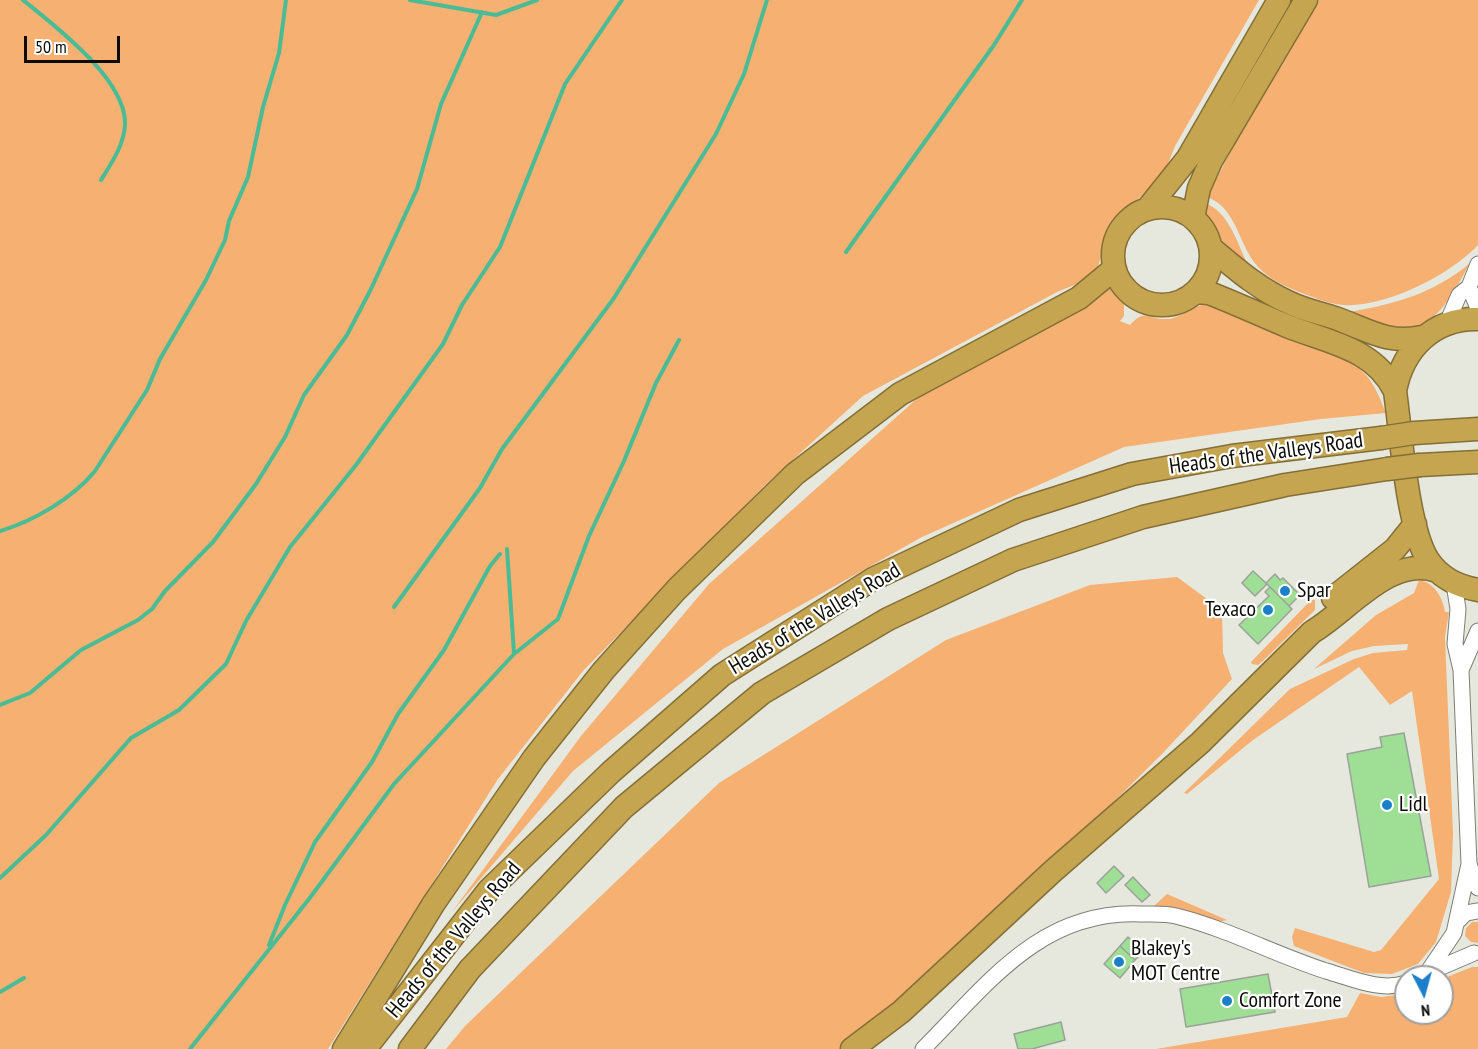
<!DOCTYPE html>
<style>
body{margin:0}
#map{position:relative;width:1478px;height:1049px;overflow:hidden;background:#e6e8de;font-family:"PT Sans Narrow",sans-serif}
canvas{display:block}
.north{position:absolute;left:1394px;top:965px;width:60px;height:60px;box-sizing:border-box;background:#fff;border:2px solid #9e9e9d;border-radius:50%;rotate:174deg;font-size:16px;font-weight:700;line-height:24px;text-align:center;color:#0c0c09}
.north::after{content:'';display:block;margin:auto;width:21px;height:27px;background:#1b7fca;clip-path:polygon(50% 0,100% 100%,50% 72%,0 100%)}
.scale{position:absolute;left:24px;top:36px;width:96px;height:27px;box-sizing:border-box;border:3px solid #0c0c09;border-top:0;padding-left:8px;font-size:18px;line-height:21px;white-space:nowrap;color:#0c0c09;-webkit-text-stroke:4px #fff;paint-order:stroke}
</style>
<div id="map">
<canvas width="1478" height="1049"></canvas>
<div class="north">N</div>
<div class="scale">50 m</div>
</div>
<script>
const context = document.querySelector('canvas').getContext('2d');
context.lineJoin = 'round';
function fillPath(path, color) { context.fillStyle = color; context.fill(path, 'evenodd'); }
function stroke(path, color, width, dash) { context.strokeStyle = color; context.lineWidth = width; context.lineCap = dash ? 'butt' : 'round'; context.setLineDash(dash || []); context.stroke(path); }
function label(font, color, halo, rows, align = 'center') {
  context.font = font + ' "PT Sans Narrow",sans-serif'; context.lineWidth = 4.5; context.setLineDash([]); context.textBaseline = 'middle'; context.strokeStyle = halo; context.fillStyle = color; for (const [text, x, y, turn = 0] of rows) {
    context.save(); context.translate(x, y); context.rotate((+turn || 0) * Math.PI / 180); context.textAlign = isNaN(turn) ? turn : align; if (halo) context.strokeText(text, 0, 0); context.fillText(text, 0, 0); context.restore();
  }
}
const green = new Path2D(`
 M 0,0 L 1259,0 L 1175,146 L 1164,174 L 1110,226 L 1097,270 L 1084,281 L 1057,292 L 863,396 L 764,486 L 583,671 L 498,779 L 328,1049 L 0,1049 Z
 M 1319,0 L 1478,0 L 1478,245 C 1450,275 1385,308 1343,305 C 1328,304 1313,297 1299,292 C 1282,285 1265,277 1254,262 C 1238,240 1235,207 1207,197 L 1276,65 L 1281,67 Z
 M 1204,203 C 1229,210 1238,246 1249,267 C 1228,251 1204,231 1204,203 Z
 M 1470,263 C 1453,294 1434,335 1391,330 C 1377,328 1361,317 1348,312 C 1393,305 1435,293 1470,263 Z
 M 1110,287 L 1124,304 L 1124,316 L 1120,321 L 1130,325 C 1146,307 1148,320 1167,319 C 1184,318 1196,301 1214,304 C 1226,306 1239,319 1251,323 C 1283,336 1340,349 1364,373 C 1375,384 1380,399 1386,413 L 1321,419 L 1124,447 L 922,537 L 723,649 L 573,771 L 452,912 L 581,736 L 709,584 L 920,396 L 1083,306 Z
 M 1177,577 L 1222,610 L 1223,653 L 1232,679 L 1161,755 L 1033,882 L 894,1005 L 840,1049 L 446,1049 L 465,1026 L 719,783 L 946,640 L 1090,585 Z
 M 1419,580 C 1434,582 1443,598 1445,612 L 1449,612 L 1445,637 L 1453,833 L 1451,892 L 1436,942 L 1418,964 L 1392,974 L 1364,973 L 1294,946 L 1292,937 L 1295,928 L 1374,952 L 1381,950 L 1439,879 L 1412,691 L 1390,705 L 1359,667 L 1253,740 L 1187,794 L 1184,793 L 1290,689 L 1354,659 L 1373,653 L 1407,650 L 1408,644 L 1374,646 L 1352,651 L 1314,669 L 1376,615 L 1414,593 Z
 M 1311,600 L 1315,600 L 1315,610 L 1263,661 L 1258,665 L 1252,664 L 1251,662 Z
 M 1167,894 L 1227,920 L 1218,922 L 1154,906 Z
 M 1472,922 L 1478,922 L 1478,943 L 1471,942 L 1465,936 L 1466,928 Z
 M 1472,967 L 1478,967 L 1478,1049 L 1156,1049 L 1347,1017 L 1360,993 L 1381,997 L 1406,994 L 1406,1013 L 1442,1013 L 1442,979 Z`);
const stream = new Path2D(`
 M 23,0 C 55,26 127,80 125,125 C 124,145 111,164 101,180
 M 410,0 L 496,15 L 537,0
 M 846,252 L 994,45 L 1022,0
 M 0,531 C 34,521 73,498 95,471 L 147,390 L 160,359 L 206,280 L 225,240 L 229,221 L 248,177 L 263,107 L 279,53 L 286,0
 M 507,549 L 514,653
 M 394,607 L 480,488 L 502,449 L 614,298 L 716,134 L 744,74 L 767,0
 M 0,705 L 30,693 L 81,650 L 138,620 L 152,609 L 165,591 L 213,542 L 256,484 L 285,437 L 304,395 L 347,335 L 371,289 L 417,189 L 441,104 L 482,12
 M 0,878 L 46,835 L 131,738 L 179,710 L 226,664 L 246,621 L 290,547 L 356,465 L 443,344 L 462,305 L 500,247 L 565,84 L 622,0
 M 269,945 L 285,905 L 315,842 L 372,762 L 398,714 L 444,650 L 490,566 L 500,554
 M 0,992 L 24,978
 M 190,1049 L 309,899 L 394,784 L 514,654 L 558,619 L 589,536 L 624,461 L 656,383 L 679,340`);
const building = new Path2D(`
 M 1253,571 L 1267,584 L 1255,596 L 1242,583 Z
 M 1275,574 L 1280,580 L 1283,578 L 1300,595 L 1289,606 L 1266,583 Z
 M 1270,587 L 1292,609 L 1258,644 L 1239,625 L 1269,596 L 1265,592 Z
 M 1404,733 L 1431,876 L 1369,887 L 1347,754 L 1382,747 L 1380,737 Z
 M 1114,866 L 1124,876 L 1106,893 L 1097,883 Z
 M 1133,877 L 1150,895 L 1142,902 L 1125,885 Z
 M 1128,937 L 1144,951 L 1135,960 L 1120,946 Z
 M 1120,946 L 1135,960 L 1120,978 L 1104,964 Z
 M 1268,974 L 1275,1012 L 1186,1027 L 1180,989 Z
 M 1061,1022 L 1065,1040 L 1032,1049 L 1018,1049 L 1014,1034 Z`);
const minor = new Path2D(`
 M 1469,287 L 1478,308
 M 1447,323 L 1459,295 L 1469,287 L 1478,264
 M 1461,670 L 1478,631
 M 1469,864 L 1478,888
 M 1457,922 L 1466,913 L 1478,911
 M 1427,973 L 1454,933 L 1469,864 L 1461,670 L 1455,644 L 1458,609 L 1454,584
 M 1425,974 L 1474,953
 M 923,1049 C 987,985 1040,910 1140,914 C 1151,914 1165,913 1176,916 C 1228,929 1276,955 1326,971 C 1351,978 1380,992 1406,983`);
const highway = new Path2D(`
 M1113 256a49 49 0 1 1 98 0a49 49 0 1 1-98 0Z
 M 1148,208 L 1188,158 L 1279,0
 M 1193,218 L 1199,188 L 1211,161 L 1306,0
 M 1211,248 C 1236,269 1260,290 1290,303 C 1306,311 1326,314 1343,321 C 1371,332 1391,344 1422,337
 M 1196,292 L 1209,293 C 1235,303 1261,315 1287,326 C 1327,342 1374,348 1395,391
 M 1478,319 C 1433,318 1403,349 1395,391 C 1401,433 1407,527 1428,560 C 1440,578 1457,586 1478,590
 M 1414,433 L 1478,429
 M 1420,465 L 1478,462
 M 1333,598 L 1395,549 L 1415,524
 M 344,1049 L 434,903 L 534,758 L 604,670 L 677,589 L 795,474 L 900,394 L 1079,298 L 1114,269
 M 365,1049 L 489,890 L 611,772 L 722,675 L 873,579 L 1019,510 L 1132,474 L 1232,456 L 1381,438
 M 410,1049 L 470,969 L 624,807 L 762,693 L 888,619 L 1013,560 L 1143,517 L 1285,485 L 1387,469
 M 852,1049 L 901,1012 L 1053,871 L 1200,743 L 1312,632 C 1348,611 1391,554 1437,571`);
const highwayBridge = new Path2D(`
 M 1381,438 L 1414,433
 M 1387,469 L 1420,465`);
const markers = [
 [1285,591,6,"#1b7fca"],
 [1268,610,6,"#1b7fca"],
 [1387,805,6,"#1b7fca"],
 [1119,962,6,"#1b7fca"],
 [1227,1001,6,"#1b7fca"]
];
const streetNames = [
 ["Heads of the Valleys Road",1266,454,-8],
 ["Heads of the Valleys Road",815,619,-31],
 ["Heads of the Valleys Road",454,940,-50]
];
const poiNames = [
 ["Spar",1297,591],
 ["Texaco",1256,610,"right"],
 ["Lidl",1399,805],
 ["Blakey's",1131,949],
 ["MOT Centre",1131,974],
 ["Comfort Zone",1239,1001]
];
fillPath(green, '#f5b072');
stroke(stream, '#49bc96', 4);
fillPath(building, '#9ede95');
stroke(building, '#9aa299', 1.5);
stroke(minor, '#7c7e74', 17);
stroke(highway, '#846f37', 25);
stroke(minor, '#fff', 15);
stroke(highway, '#c5a550', 22);
stroke(highwayBridge, '#846f37', 25, []);
stroke(highwayBridge, '#c5a550', 22);
for (const [x, y, r, color] of markers) { const dot = new Path2D(); dot.arc(x, y, r, 0, 2 * Math.PI); context.fillStyle = color; context.fill(dot); stroke(dot, '#fff', 2); }
label('22px', '#0c0c09', '#fff', streetNames);
label('22px', '#0c0c09', '#fff', poiNames, 'left');
</script>
